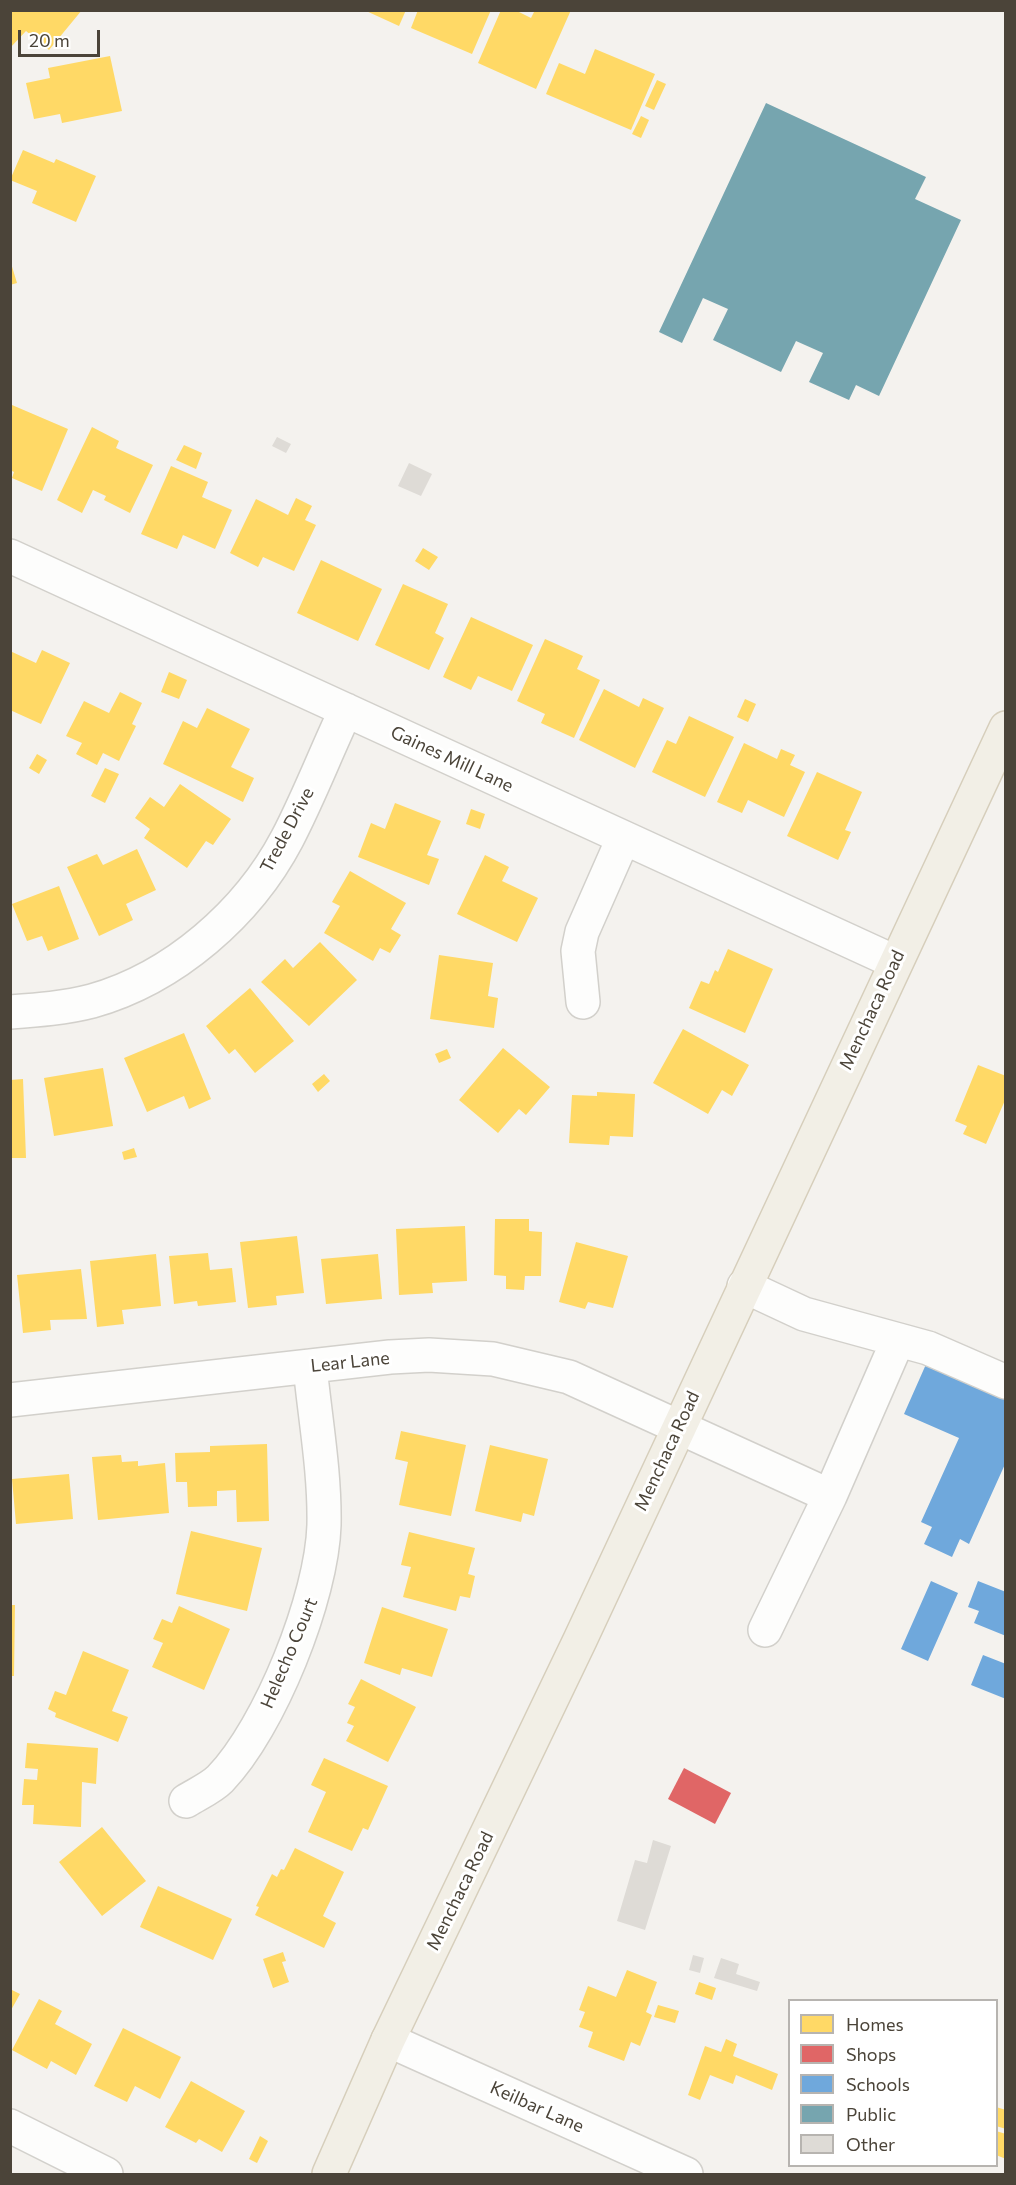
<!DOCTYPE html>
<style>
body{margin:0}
#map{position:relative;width:1016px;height:2185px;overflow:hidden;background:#f4f2ee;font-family:Commissioner,sans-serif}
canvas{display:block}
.frame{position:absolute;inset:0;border:12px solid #4b4439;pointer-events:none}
.legend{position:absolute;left:788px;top:1999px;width:210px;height:168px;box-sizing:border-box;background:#fff;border:2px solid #b7b4b0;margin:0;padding:8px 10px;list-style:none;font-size:18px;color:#4b4439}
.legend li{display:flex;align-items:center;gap:12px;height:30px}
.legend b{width:30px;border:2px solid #b7b4b0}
.scale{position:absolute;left:18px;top:30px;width:82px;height:27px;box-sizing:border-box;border:3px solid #4b4439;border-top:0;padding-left:8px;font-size:18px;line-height:21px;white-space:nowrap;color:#4b4439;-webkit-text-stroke:4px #fff;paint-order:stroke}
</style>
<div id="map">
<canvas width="1016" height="2185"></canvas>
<div class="frame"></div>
<ul class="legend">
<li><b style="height:16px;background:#ffd966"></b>Homes</li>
<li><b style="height:16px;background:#e06666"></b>Shops</li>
<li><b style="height:16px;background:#6fa8dc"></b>Schools</li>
<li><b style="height:16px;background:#76a5af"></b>Public</li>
<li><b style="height:16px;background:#dedbd6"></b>Other</li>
</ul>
<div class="scale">20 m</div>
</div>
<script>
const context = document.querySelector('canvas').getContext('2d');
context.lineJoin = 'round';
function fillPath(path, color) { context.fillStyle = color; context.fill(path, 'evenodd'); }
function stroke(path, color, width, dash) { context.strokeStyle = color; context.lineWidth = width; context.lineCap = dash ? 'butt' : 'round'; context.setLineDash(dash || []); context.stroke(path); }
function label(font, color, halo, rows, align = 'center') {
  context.font = font + ' Commissioner,sans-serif'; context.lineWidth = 6; context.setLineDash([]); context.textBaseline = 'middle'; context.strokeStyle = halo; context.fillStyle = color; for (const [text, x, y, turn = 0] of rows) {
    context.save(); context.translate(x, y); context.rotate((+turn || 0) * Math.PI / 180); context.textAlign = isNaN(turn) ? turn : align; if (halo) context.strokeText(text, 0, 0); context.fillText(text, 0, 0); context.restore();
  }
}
const homes = new Path2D(`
 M 10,10 L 82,10 L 49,50 L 26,31 L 10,48 Z
 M 364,10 L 406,10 L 399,26 Z
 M 418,10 L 491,10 L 472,54 L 411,28 Z
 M 501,10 L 515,10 L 531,18 L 535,10 L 571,10 L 536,89 L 478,63 Z
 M 595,49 L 655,74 L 631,130 L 546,94 L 559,63 L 585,74 Z
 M 110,56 L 122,111 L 62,123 L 60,114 L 34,119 L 26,83 L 50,78 L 48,68 Z
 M 657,80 L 666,84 L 654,110 L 645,106 Z
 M 641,116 L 649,120 L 641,138 L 632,134 Z
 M 23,150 L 54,163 L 56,159 L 96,176 L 76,222 L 32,203 L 37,191 L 10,180 Z
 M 10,260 L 17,283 L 10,285 Z
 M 12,405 L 68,429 L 42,491 L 12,478 L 14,472 L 10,470 Z
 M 92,427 L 119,441 L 116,448 L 153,465 L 130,513 L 104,500 L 106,496 L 93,490 L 82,513 L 57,500 Z
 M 184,445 L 202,453 L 196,469 L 176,460 Z
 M 171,466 L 208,482 L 202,497 L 232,510 L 215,549 L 183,535 L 177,549 L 141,534 Z
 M 296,498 L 312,506 L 305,520 L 316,525 L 294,571 L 263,557 L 258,567 L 230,553 L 256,499 L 288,515 Z
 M 423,548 L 438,557 L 429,570 L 415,561 Z
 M 321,560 L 382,589 L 358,641 L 297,613 Z
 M 403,584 L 448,604 L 435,633 L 444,638 L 429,670 L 375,645 Z
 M 471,617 L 533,645 L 512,691 L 478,676 L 471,690 L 443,677 Z
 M 545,639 L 583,656 L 577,669 L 600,680 L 574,738 L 541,723 L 545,714 L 517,701 Z
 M 42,650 L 70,663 L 41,724 L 10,710 L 10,651 L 36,663 Z
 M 169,672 L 187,680 L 179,699 L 161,692 Z
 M 604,689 L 639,707 L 643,698 L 664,708 L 635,768 L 579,740 Z
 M 120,692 L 142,703 L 132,724 L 136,726 L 119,761 L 103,753 L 97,765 L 76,754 L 82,743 L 66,736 L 84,701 L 109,713 Z
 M 745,699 L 756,704 L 748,722 L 737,717 Z
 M 207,708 L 250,729 L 231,767 L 254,778 L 243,802 L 163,764 L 183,721 L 197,728 Z
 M 689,716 L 734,737 L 705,797 L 652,772 L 667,740 L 676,744 Z
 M 744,743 L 777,759 L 781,749 L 795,755 L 790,765 L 805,772 L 784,817 L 748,800 L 742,813 L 717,802 Z
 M 37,754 L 47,760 L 39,774 L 29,768 Z
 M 105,768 L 119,774 L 105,803 L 91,796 Z
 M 817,772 L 862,792 L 845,830 L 851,832 L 838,860 L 787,836 Z
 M 180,784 L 231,819 L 213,845 L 206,841 L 187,868 L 144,838 L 150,829 L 135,818 L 150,797 L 164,807 Z
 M 395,803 L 441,821 L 427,855 L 439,859 L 429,885 L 358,857 L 371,823 L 385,829 Z
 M 471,809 L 485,814 L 480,829 L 466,824 Z
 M 137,849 L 156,890 L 126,904 L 133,920 L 99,936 L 67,867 L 97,854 L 103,865 Z
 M 485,855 L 509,867 L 502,881 L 538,898 L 517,942 L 457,914 Z
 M 350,871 L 406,903 L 391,929 L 401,935 L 390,953 L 380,948 L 373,961 L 324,933 L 340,906 L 332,902 Z
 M 59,886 L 79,939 L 48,951 L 42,936 L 27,941 L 12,904 Z
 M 320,942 L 357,980 L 309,1026 L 261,982 L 285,959 L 293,968 Z
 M 728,949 L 773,969 L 745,1033 L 689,1008 L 701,981 L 709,984 L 715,970 L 718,972 Z
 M 439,955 L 493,963 L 488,996 L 498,998 L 494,1028 L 430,1019 Z
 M 250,988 L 294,1041 L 255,1073 L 235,1049 L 229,1054 L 206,1026 Z
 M 683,1029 L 749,1065 L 732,1096 L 722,1090 L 708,1114 L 653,1083 Z
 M 184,1033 L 211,1099 L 189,1109 L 184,1096 L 147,1112 L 124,1058 Z
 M 503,1048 L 550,1087 L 526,1115 L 519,1109 L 498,1133 L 459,1100 Z
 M 447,1049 L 451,1058 L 439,1063 L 435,1054 Z
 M 978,1065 L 1006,1076 L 1006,1098 L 986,1144 L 963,1134 L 967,1126 L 955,1121 Z
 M 103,1068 L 113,1126 L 54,1136 L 44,1078 Z
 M 324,1074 L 330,1081 L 318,1092 L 312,1084 Z
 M 23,1079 L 26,1158 L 10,1158 L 10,1080 Z
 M 597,1092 L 635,1094 L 633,1137 L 610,1136 L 609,1145 L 569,1143 L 572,1095 L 597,1096 Z
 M 134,1148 L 137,1157 L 124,1160 L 122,1152 Z
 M 495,1219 L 529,1219 L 529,1231 L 542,1232 L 541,1276 L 525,1276 L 524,1290 L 506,1289 L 506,1276 L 494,1275 Z
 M 465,1226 L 467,1281 L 432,1283 L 433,1293 L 399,1295 L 396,1229 Z
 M 297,1236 L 304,1293 L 276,1296 L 277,1305 L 248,1308 L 240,1242 Z
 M 576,1242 L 628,1256 L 613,1308 L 588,1302 L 585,1309 L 559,1302 Z
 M 208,1253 L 210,1270 L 232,1268 L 236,1302 L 198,1306 L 197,1301 L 174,1304 L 169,1256 Z
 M 156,1254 L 161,1306 L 122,1310 L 124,1324 L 97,1327 L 90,1261 Z
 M 378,1254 L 382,1299 L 326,1304 L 321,1259 Z
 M 81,1269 L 87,1319 L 50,1320 L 51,1330 L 23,1333 L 17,1275 Z
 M 401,1431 L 466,1445 L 451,1516 L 399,1505 L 408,1462 L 395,1459 Z
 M 267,1444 L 269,1521 L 237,1522 L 236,1490 L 217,1491 L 217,1506 L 188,1507 L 187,1482 L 176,1482 L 175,1453 L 210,1452 L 210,1446 Z
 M 490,1445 L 548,1459 L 534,1516 L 523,1513 L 521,1522 L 475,1511 Z
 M 121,1455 L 122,1462 L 138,1461 L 138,1466 L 165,1463 L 169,1513 L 98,1520 L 92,1457 Z
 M 69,1474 L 73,1519 L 16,1524 L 12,1479 Z
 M 191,1531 L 262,1548 L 247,1611 L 176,1594 Z
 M 409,1532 L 475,1548 L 468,1574 L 475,1576 L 470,1598 L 460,1596 L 456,1611 L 403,1597 L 411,1567 L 401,1565 Z
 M 10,1605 L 15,1605 L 14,1676 L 10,1676 Z
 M 179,1606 L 230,1629 L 204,1690 L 152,1667 L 163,1643 L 153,1639 L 162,1619 L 172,1623 Z
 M 382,1607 L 448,1629 L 432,1677 L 402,1668 L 400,1675 L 364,1663 Z
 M 83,1651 L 129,1670 L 112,1711 L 128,1717 L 118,1742 L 55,1717 L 56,1713 L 48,1709 L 55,1691 L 66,1695 Z
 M 361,1679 L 416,1707 L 388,1762 L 346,1741 L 354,1726 L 347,1723 L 355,1707 L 348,1704 Z
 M 27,1743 L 98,1748 L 96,1784 L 82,1782 L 81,1827 L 33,1824 L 34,1805 L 22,1805 L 24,1779 L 37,1780 L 38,1769 L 25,1768 Z
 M 324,1758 L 388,1786 L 368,1830 L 363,1828 L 352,1851 L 308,1832 L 326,1792 L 311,1785 Z
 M 102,1827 L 146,1881 L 102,1916 L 59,1862 Z
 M 295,1848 L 344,1872 L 323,1916 L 336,1923 L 324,1948 L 255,1915 L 259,1907 L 256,1906 L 272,1874 L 277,1877 L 281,1869 L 284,1870 Z
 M 158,1886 L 232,1919 L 213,1960 L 140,1927 Z
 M 283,1952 L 286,1961 L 282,1962 L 289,1982 L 273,1988 L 263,1959 Z
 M 627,1970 L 657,1982 L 646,2012 L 652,2015 L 640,2046 L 631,2042 L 624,2061 L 588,2047 L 593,2032 L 579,2027 L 585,2012 L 579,2010 L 588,1986 L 616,1997 Z
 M 699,1982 L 716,1988 L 712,2000 L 695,1994 Z
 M 10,1989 L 20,1994 L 10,2012 Z
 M 39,1999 L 62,2011 L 55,2024 L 92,2044 L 76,2075 L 51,2061 L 47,2069 L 12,2050 Z
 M 658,2005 L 679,2011 L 675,2023 L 654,2017 Z
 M 123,2028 L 181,2057 L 160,2099 L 135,2086 L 127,2102 L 94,2086 Z
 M 726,2039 L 737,2044 L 733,2056 L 778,2074 L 772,2090 L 736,2075 L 733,2084 L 710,2075 L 700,2100 L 688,2095 L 705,2046 L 721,2052 Z
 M 191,2081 L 245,2111 L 222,2152 L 199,2139 L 196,2143 L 165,2127 Z
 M 996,2107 L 1006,2110 L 1006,2129 L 996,2126 Z
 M 996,2131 L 1006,2134 L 1006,2159 L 996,2155 Z
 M 260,2136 L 268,2141 L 257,2163 L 249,2159 Z`);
const shops = new Path2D(`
 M 684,1768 L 731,1793 L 715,1824 L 668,1799 Z`);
const schools = new Path2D(`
 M 927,1362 L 1006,1397 L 1006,1462 L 969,1544 L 960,1539 L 952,1557 L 924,1544 L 932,1527 L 921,1522 L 959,1438 L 904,1414 Z
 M 931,1581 L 958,1593 L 928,1661 L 901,1649 Z
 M 978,1581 L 1006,1592 L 1006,1636 L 974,1623 L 979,1611 L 968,1607 Z
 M 983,1655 L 1006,1664 L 1006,1699 L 971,1685 Z`);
const public = new Path2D(`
 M 766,103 L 926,177 L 915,199 L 961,220 L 879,396 L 856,385 L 849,400 L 809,382 L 823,353 L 796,341 L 781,372 L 713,340 L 728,309 L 703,298 L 682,343 L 659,332 Z`);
const building = new Path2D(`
 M 277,437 L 291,444 L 286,453 L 272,446 Z
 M 409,463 L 432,474 L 421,496 L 398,486 Z
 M 653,1840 L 671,1846 L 645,1930 L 617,1921 L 635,1860 L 647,1863 Z
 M 693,1955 L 704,1958 L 700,1973 L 689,1970 Z
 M 721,1958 L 739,1964 L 736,1974 L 760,1982 L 757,1991 L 714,1978 Z`);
const minor = new Path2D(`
 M 10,556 L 895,962
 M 583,1002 L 578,951 L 582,932 L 623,839
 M 10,1012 C 38,1010 65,1008 92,1001 C 174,978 248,913 287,839 C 309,797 326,752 346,710
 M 744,1286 L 804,1314 L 928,1348 L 1006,1382
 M 10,1400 L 390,1357 L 429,1355 L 493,1359 L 569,1377 L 830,1496
 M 765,1630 L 830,1496 L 898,1340
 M 186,1801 C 197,1794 211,1788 220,1779 C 270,1727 322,1597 324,1525 C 325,1472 315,1418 310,1366
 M 388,2040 L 686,2174
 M 10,2126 L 106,2174`);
const major = new Path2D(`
 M 329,2174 L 388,2040 L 580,1640 L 1006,728`);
const streetNames = [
 ["Gaines Mill Lane",452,759,25],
 ["Trede Drive",287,830,-62],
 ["Menchaca Road",872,1010,-65],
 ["Lear Lane",350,1362,-6],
 ["Menchaca Road",667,1451,-65],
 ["Helecho Court",289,1653,-67],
 ["Menchaca Road",460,1891,-64],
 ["Keilbar Lane",537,2107,24]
];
fillPath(homes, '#ffd966');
fillPath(shops, '#e06666');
fillPath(schools, '#6fa8dc');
fillPath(public, '#76a5af');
fillPath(building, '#dedbd6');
stroke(minor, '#d2d0cb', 36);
stroke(major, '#d6cebb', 36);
stroke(minor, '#fdfdfc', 33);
stroke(major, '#f2efe6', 33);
label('18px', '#4b4439', '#fff', streetNames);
</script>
